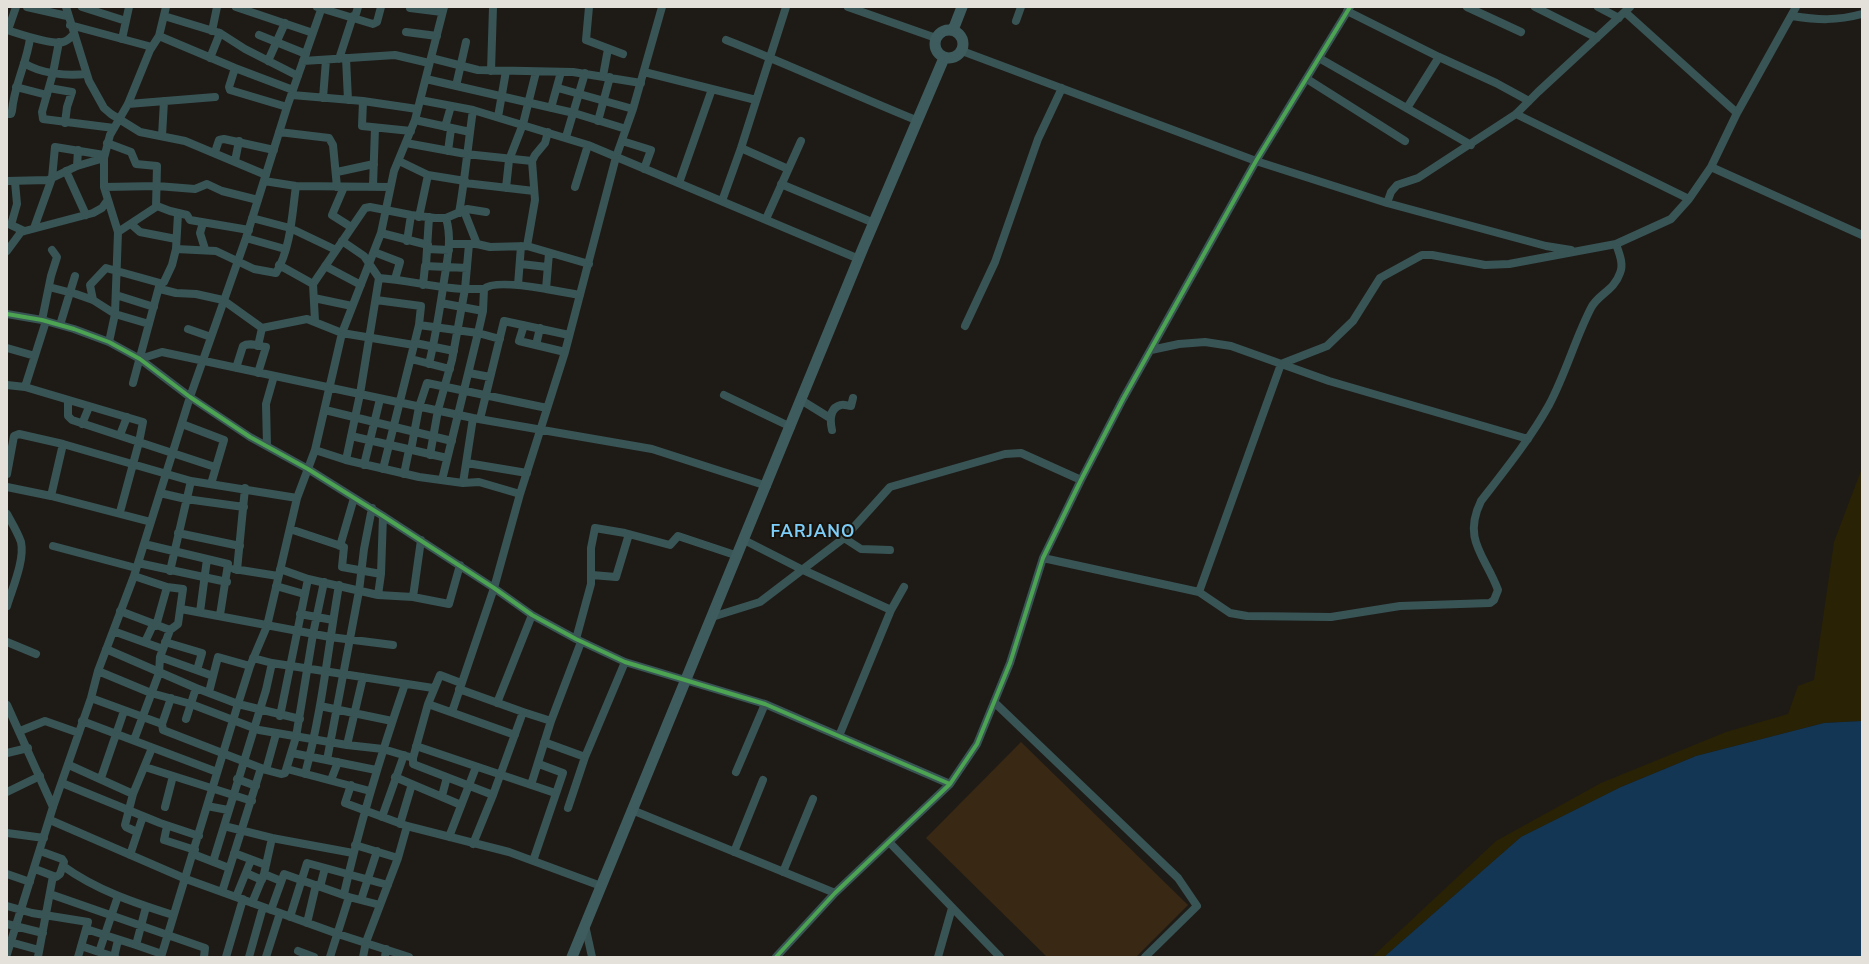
<!DOCTYPE html>
<style>
body{margin:0}
#map{position:relative;width:1869px;height:964px;overflow:hidden;background:#1e1b17;font-family:"Nunito Sans",sans-serif}
canvas{display:block}
.frame{position:absolute;inset:0;border:8px solid #e4e0da;pointer-events:none}
</style>
<div id="map">
<canvas width="1869" height="964"></canvas>
<div class="frame"></div>
</div>
<script>
const context = document.querySelector('canvas').getContext('2d');
context.lineJoin = 'round';
function fillPath(path, color) { context.fillStyle = color; context.fill(path, 'evenodd'); }
function stroke(path, color, width, dash) { context.strokeStyle = color; context.lineWidth = width; context.lineCap = dash ? 'butt' : 'round'; context.setLineDash(dash || []); context.stroke(path); }
function label(font, color, halo, rows, align = 'center') {
  context.font = font + ' "Nunito Sans",sans-serif'; context.lineWidth = 4; context.setLineDash([]); context.textBaseline = 'middle'; context.strokeStyle = halo; context.fillStyle = color; for (const [text, x, y, turn = 0] of rows) {
    context.save(); context.translate(x, y); context.rotate((+turn || 0) * Math.PI / 180); context.textAlign = isNaN(turn) ? turn : align; if (halo) context.strokeText(text, 0, 0); context.fillText(text, 0, 0); context.restore();
  }
}
const green = new Path2D(`
 M 1021,742 L 1188,905 L 1136,957 L 1047,957 L 926,838 Z`);
const sand = new Path2D(`
 M 1862,468 L 1862,721 L 1824,723 L 1696,756 L 1621,787 L 1521,837 L 1384,957 L 1372,957 L 1496,841 L 1601,783 L 1726,732 L 1788,714 L 1798,686 L 1814,680 L 1834,542 Z`);
const water = new Path2D(`
 M 1862,721 L 1862,957 L 1384,957 L 1521,837 L 1621,787 L 1696,756 L 1824,723 Z`);
const minor = new Path2D(`
 M 27,7 L 67,16
 M 66,7 L 89,81 L 104,108 L 111,114 L 140,132 L 185,141 L 266,175
 M 82,7 L 126,21
 M 236,7 L 313,33
 M 317,7 L 373,24 L 377,22 L 381,7
 M 589,7 L 586,40 L 623,54
 M 848,7 L 936,38
 M 1467,7 L 1521,32
 M 1535,7 L 1597,38
 M 1598,7 L 1619,18
 M 410,8 L 442,12
 M 1347,11 L 1439,57 L 1496,83 L 1529,101
 M 1625,12 L 1737,113
 M 164,16 L 220,33 L 245,49 L 298,76
 M 1792,16 C 1818,20 1836,21 1862,14
 M 355,17 L 358,7
 M 1016,21 L 1021,7
 M 70,25 L 152,47
 M 7,30 C 20,34 51,45 63,42 C 68,41 71,37 74,34
 M 8,30 L 16,7
 M 212,31 L 217,7
 M 406,32 L 437,36
 M 259,35 L 306,54
 M 159,36 L 166,7
 M 122,39 L 129,7
 M 726,40 C 790,65 852,94 916,120
 M 59,42 L 53,73 L 42,112 L 43,119 L 114,128
 M 962,51 L 1256,161 L 1387,203 L 1546,246 L 1571,250
 M 210,58 L 220,33
 M 346,58 L 348,100
 M 431,58 L 478,70 L 573,72 L 641,83
 M 1319,58 L 1471,145
 M 339,59 L 353,16
 M 268,61 L 285,23
 M 303,61 L 395,55 L 429,63
 M 24,63 C 41,74 67,76 86,74
 M 235,68 L 229,87 L 230,90 L 287,107
 M 491,71 L 493,7
 M 644,72 L 756,100
 M 603,76 L 608,49
 M 426,79 L 574,113 L 626,129
 M 1307,79 L 1405,141
 M 456,86 L 466,42
 M 16,87 L 47,95
 M 49,88 L 72,92 L 67,107 L 65,123
 M 558,88 L 633,109
 M 292,95 L 363,101 L 417,109
 M 323,98 L 326,60
 M 420,100 L 473,110 L 588,145 L 859,259
 M 363,101 L 362,126 L 411,131
 M 128,104 L 215,97
 M 551,108 L 561,72
 M 1407,108 L 1439,57
 M 7,114 L 11,114 L 12,111 C 14,85 27,63 30,38
 M 1516,114 L 1689,199
 M 498,117 L 506,71
 M 415,120 L 470,132
 M 598,121 L 610,77
 M 445,127 L 451,106
 M 279,132 L 329,138 L 333,145 L 337,187
 M 162,136 L 164,101
 M 566,137 L 585,73
 M 622,141 L 651,150 L 644,169
 M 107,143 L 131,152 L 136,164 L 157,166 L 156,207 L 118,232
 M 406,143 L 466,154 L 532,161
 M 741,148 L 788,169
 M 448,151 L 451,129
 M 215,152 L 219,140 L 224,139 L 274,150
 M 235,161 L 239,141
 M 399,161 L 428,175 L 465,181
 M 77,166 L 78,150
 M 1711,167 L 1862,235
 M 66,171 L 86,215
 M 337,172 L 374,164
 M 7,181 L 48,180 L 77,166 L 104,158
 M 264,181 L 296,186 L 390,187
 M 15,182 L 17,204 L 11,225 L 24,231
 M 465,183 L 534,191
 M 679,183 L 712,89
 M 781,184 L 874,223
 M 373,186 L 375,128
 M 104,187 L 157,186 L 195,189 L 207,184 L 222,191 L 258,200
 M 344,187 L 332,215 L 351,227
 M 575,187 L 588,145
 M 506,188 L 509,160 L 523,124 L 536,72
 M 722,201 L 741,148 L 786,7
 M 1387,203 L 1391,192 L 1397,185 L 1418,178 L 1516,114 L 1538,92 L 1630,7
 M 157,206 L 170,211 L 187,215 L 190,220 L 249,230
 M 464,211 L 477,244
 M 459,213 C 465,179 468,144 473,110
 M 419,217 L 428,175
 M 252,218 L 290,228 L 336,250
 M 766,219 L 801,141
 M 203,223 L 200,233 L 205,249
 M 131,224 L 140,232 L 176,239
 M 34,228 L 52,178 L 55,147 L 104,155
 M 381,233 L 428,245
 M 246,238 L 285,249
 M 342,241 L 364,256 L 379,278 L 360,394 L 346,460
 M 407,241 L 411,215
 M 450,244 L 477,244 L 490,247 L 527,246 L 589,264
 M 469,244 L 465,289 L 484,289
 M 527,246 L 535,200 L 532,161 L 535,155 L 545,143 L 548,132
 M 176,249 L 216,251 L 254,269 L 276,273 C 291,248 292,214 296,186
 M 428,249 L 449,250
 M 7,251 L 21,232 L 93,213 L 102,208 L 107,201
 M 374,252 L 400,262 L 395,279
 M 549,253 L 546,289 L 580,295
 M 521,264 L 547,267
 M 279,265 L 313,284
 M 426,265 L 429,217
 M 325,266 L 361,285
 M 379,278 C 408,280 436,288 465,289 L 452,360 L 438,410 L 430,455
 M 161,284 L 164,282 L 172,265 L 176,249 L 178,214
 M 423,285 L 425,266 L 467,268
 M 518,285 L 521,246
 M 49,287 L 76,294 L 93,300 L 115,314 L 149,324
 M 160,289 L 176,293 L 196,294 L 223,300 L 262,328 L 307,319 L 342,333 L 414,345 L 383,469
 M 116,295 L 154,307
 M 314,298 L 352,306
 M 93,300 L 90,285 L 106,268 L 160,283 L 133,383
 M 376,300 L 421,306 L 419,325 L 414,345
 M 441,303 L 483,311
 M 7,314 L 42,320 L 74,329 L 109,342 L 140,359 L 190,397 L 250,437 L 308,469 L 383,516 L 494,588 L 532,615 L 576,639 L 625,662 L 765,704 L 950,784
 M 42,320 L 51,276 L 57,257 L 52,250
 M 315,321 L 313,284 L 365,208 L 370,207 L 411,215 L 435,218 L 446,218 L 467,209 L 486,212
 M 60,325 L 75,276
 M 419,325 L 478,333 L 500,339
 M 524,325 L 519,341 L 565,352
 M 965,326 L 995,262 L 1038,139 L 1062,88
 M 188,329 L 211,337
 M 109,342 L 115,314 L 118,232 L 104,187 L 104,158 L 110,135 L 128,104 L 150,50 L 159,36 L 235,68 L 293,90
 M 415,343 L 454,351
 M 536,345 L 540,328
 M 258,346 L 262,328
 M 7,348 L 35,356
 M 1151,350 L 1179,344 L 1205,342 L 1231,346 L 1329,381 L 1528,439
 M 140,359 L 162,352 L 473,418 L 652,449 L 767,486
 M 411,359 L 450,369
 M 429,364 C 435,339 439,314 443,288 C 446,264 453,242 446,218
 M 236,368 L 243,346 C 249,342 259,346 266,347 L 258,373
 M 469,373 L 490,377
 M 7,385 L 25,387 L 143,422 L 139,442 L 120,512
 M 25,387 L 46,321
 M 724,395 L 791,427
 M 68,400 L 68,416 L 72,420 L 215,467
 M 801,400 L 830,418
 M 325,410 L 452,441
 M 480,419 L 504,321 L 569,335
 M 82,424 L 89,407
 M 182,424 L 224,440 L 211,484
 M 832,430 C 830,421 829,408 841,405 C 844,404 848,406 851,406 L 853,398
 M 120,435 L 127,417
 M 351,436 L 447,458
 M 267,446 L 266,404 L 274,376
 M 315,450 L 346,460 L 419,477 L 463,483 L 479,482 L 520,494
 M 411,450 L 419,407 L 427,383 L 547,408
 M 467,463 L 527,473
 M 364,465 L 380,399
 M 7,474 L 14,436 L 19,434 L 63,444 L 191,481 L 297,498
 M 404,474 L 409,450
 M 442,480 L 478,333 L 483,311 L 484,289 C 493,280 534,287 546,289
 M 463,483 L 473,418
 M 7,487 L 51,496 L 63,444
 M 160,493 L 186,499 L 244,507
 M 51,496 L 151,522
 M 7,514 C 12,523 18,533 21,542 C 25,560 12,589 7,606
 M 290,529 L 344,547 L 342,567 L 381,574
 M 178,533 L 240,546
 M 844,538 L 861,549 L 890,550
 M 744,540 L 801,569 L 891,610
 M 144,544 L 228,564 L 220,615
 M 53,546 L 136,568
 M 340,546 L 354,498
 M 1043,558 L 1199,592 L 1230,613 L 1247,616 L 1331,617 L 1400,606 L 1490,603 L 1494,600 L 1498,590 C 1485,555 1462,540 1481,501 C 1505,470 1530,439 1549,405 C 1566,373 1575,339 1591,308 C 1598,294 1614,291 1620,273 C 1624,264 1619,253 1616,244
 M 138,563 L 227,582
 M 234,569 L 278,576
 M 280,569 L 308,579 L 378,595 L 413,597 L 449,604 L 460,565
 M 237,570 L 245,488
 M 170,571 L 191,481
 M 592,575 L 616,577 L 629,534
 M 276,586 L 304,594
 M 1199,592 L 1281,364 L 1327,346 L 1353,321 L 1380,278 L 1422,255 L 1432,255 L 1485,265 L 1509,264 L 1616,244 L 1671,219 L 1689,199 L 1711,167 L 1737,113 L 1796,7
 M 378,595 L 381,574 L 383,516
 M 413,597 L 421,540
 M 181,609 L 330,637 L 393,645
 M 120,611 L 170,630 L 178,624 L 183,589 L 167,587 L 134,576
 M 200,612 L 207,559
 M 300,614 L 333,620
 M 712,617 L 760,602 L 844,538 L 890,487 L 1005,454 L 1021,453 L 1081,480
 M 156,626 L 167,587
 M 113,631 L 163,649
 M 576,639 L 591,584 L 591,548 L 595,528 L 625,533 L 670,545 L 678,536 L 738,556
 M 7,642 L 36,654
 M 145,642 L 153,625
 M 165,642 L 202,653 L 197,670
 M 106,649 L 196,688
 M 160,657 L 213,676
 M 253,658 L 272,663 L 433,688
 M 98,671 L 151,693 L 191,704 L 259,730 L 347,745 L 383,749 L 413,758
 M 461,683 L 440,675 L 428,704 L 515,735
 M 459,689 L 523,712 L 493,795 L 473,844
 M 209,692 L 218,657 L 250,666
 M 91,698 L 162,724
 M 171,698 L 162,724 L 163,730 L 266,770 L 281,774 L 285,773 L 296,737 L 313,634 L 324,582
 M 994,702 L 1178,878 L 1197,906 L 1145,957
 M 497,703 L 532,615
 M 428,704 L 413,758 L 413,764 L 493,795
 M 7,705 L 53,807
 M 320,706 L 392,721
 M 452,712 L 494,588 L 520,494 L 565,352 L 616,157 L 633,109 L 662,7
 M 523,712 L 551,721
 M 280,716 L 308,579
 M 186,719 L 196,688 L 238,704 L 300,719
 M 82,721 L 217,772
 M 20,731 L 45,721 L 79,733
 M 839,736 L 891,610 L 904,587
 M 134,740 L 159,673 L 160,657 L 170,630
 M 544,742 L 585,757 L 568,808
 M 347,745 L 363,677
 M 416,746 L 555,793
 M 7,753 L 28,748
 M 292,753 L 376,770
 M 585,757 L 625,662
 M 327,760 L 359,591 L 364,549 L 372,508
 M 69,765 L 133,794
 M 145,767 L 252,801
 M 287,769 L 370,791
 M 266,770 L 276,734
 M 736,772 L 765,704
 M 305,774 C 322,712 328,648 339,585
 M 395,777 L 461,805
 M 101,778 L 124,711
 M 237,779 L 256,786
 M 331,780 L 338,762
 M 62,783 L 160,823 L 199,836
 M 351,785 L 345,803 L 407,826 L 509,852 L 601,886
 M 531,785 L 551,721 L 581,642
 M 7,792 L 40,776
 M 442,796 L 447,777
 M 207,806 L 228,810
 M 165,807 L 173,776
 M 632,810 L 835,893
 M 382,817 L 404,755
 M 50,820 L 186,879 L 338,934 L 409,957
 M 400,824 L 412,784
 M 167,826 L 164,840 L 195,850
 M 224,826 L 272,838 L 353,853
 M 137,832 L 126,827 L 125,825 L 133,794 L 152,748
 M 7,833 L 44,838
 M 449,837 L 476,767
 M 890,843 L 1000,957
 M 355,845 L 398,858
 M 734,852 L 763,780
 M 234,853 L 266,865
 M 193,854 L 229,868
 M 130,855 L 143,816
 M 533,861 L 563,773 L 539,764
 M 213,862 L 266,690 L 272,663
 M 63,866 C 96,890 135,903 173,915
 M 35,869 L 56,877 L 60,874 L 64,862 L 62,859 L 40,851
 M 783,872 L 813,799
 M 246,873 L 262,880
 M 7,874 L 30,882
 M 264,874 L 281,881
 M 320,887 L 325,868
 M 222,892 L 261,768
 M 50,894 L 205,948 L 204,957
 M 344,894 C 360,823 381,754 405,684
 M 236,897 L 251,860
 M 361,900 L 377,851
 M 252,903 L 264,874 L 272,838
 M 7,906 L 32,913 L 88,922 L 78,957
 M 271,910 L 284,874 L 349,897 L 380,905
 M 290,917 L 307,863 L 388,885
 M 307,923 L 316,885
 M 7,924 L 43,933
 M 585,925 L 592,957
 M 86,929 L 136,945 L 146,907
 M 10,942 L 39,950
 M 136,945 L 162,954
 M 81,946 L 99,952
 M 298,951 L 314,957
 M 7,954 L 53,807 L 91,698 L 98,671 L 134,576 L 190,397 L 246,238 L 287,107 L 322,7
 M 38,957 L 53,876
 M 114,957 L 118,940
 M 115,957 L 99,952 L 118,896
 M 161,957 L 238,704 L 250,666 L 267,626 L 297,498 L 315,450 L 342,333 L 381,233 L 394,171 L 415,120 L 444,7
 M 226,957 L 243,899
 M 249,957 L 263,907
 M 266,957 L 280,913
 M 330,957 L 349,897
 M 363,957 L 366,942 L 398,858 L 407,826
 M 385,957 L 386,949
 M 776,957 L 835,893 L 950,784 L 977,744 L 1010,663 L 1043,558 L 1081,480 L 1123,399 L 1256,161 L 1350,7
 M 938,957 L 952,908`);
const major = new Path2D(`
 M935 44a14 14 0 1 1 28 0a14 14 0 1 1-28 0Z
 M 953,30 L 962,7
 M 572,957 L 863,248 L 944,58`);
const cycleway = new Path2D(`
 M 7,314 L 42,320 L 74,329 L 109,342 L 140,359 L 190,397 L 250,437 L 308,469 L 383,516 L 494,588 L 532,615 L 576,639 L 625,662 L 765,704 L 950,784
 M 776,957 L 835,893 L 950,784 L 977,744 L 1010,663 L 1043,558 L 1081,480 L 1123,399 L 1256,161 L 1350,7`);
const districtNames = [
 ["FARJANO",813,533]
];
fillPath(green, '#392813');
fillPath(sand, '#292205');
fillPath(water, '#133654');
stroke(minor, '#395455', 8);
stroke(major, '#3e5c5e', 11);
stroke(cycleway, '#4ca352', 4);
context.letterSpacing = '1px';
label('bold 17px', '#7ccdf8', '#18120b', districtNames);
context.letterSpacing = '0px';
</script>
